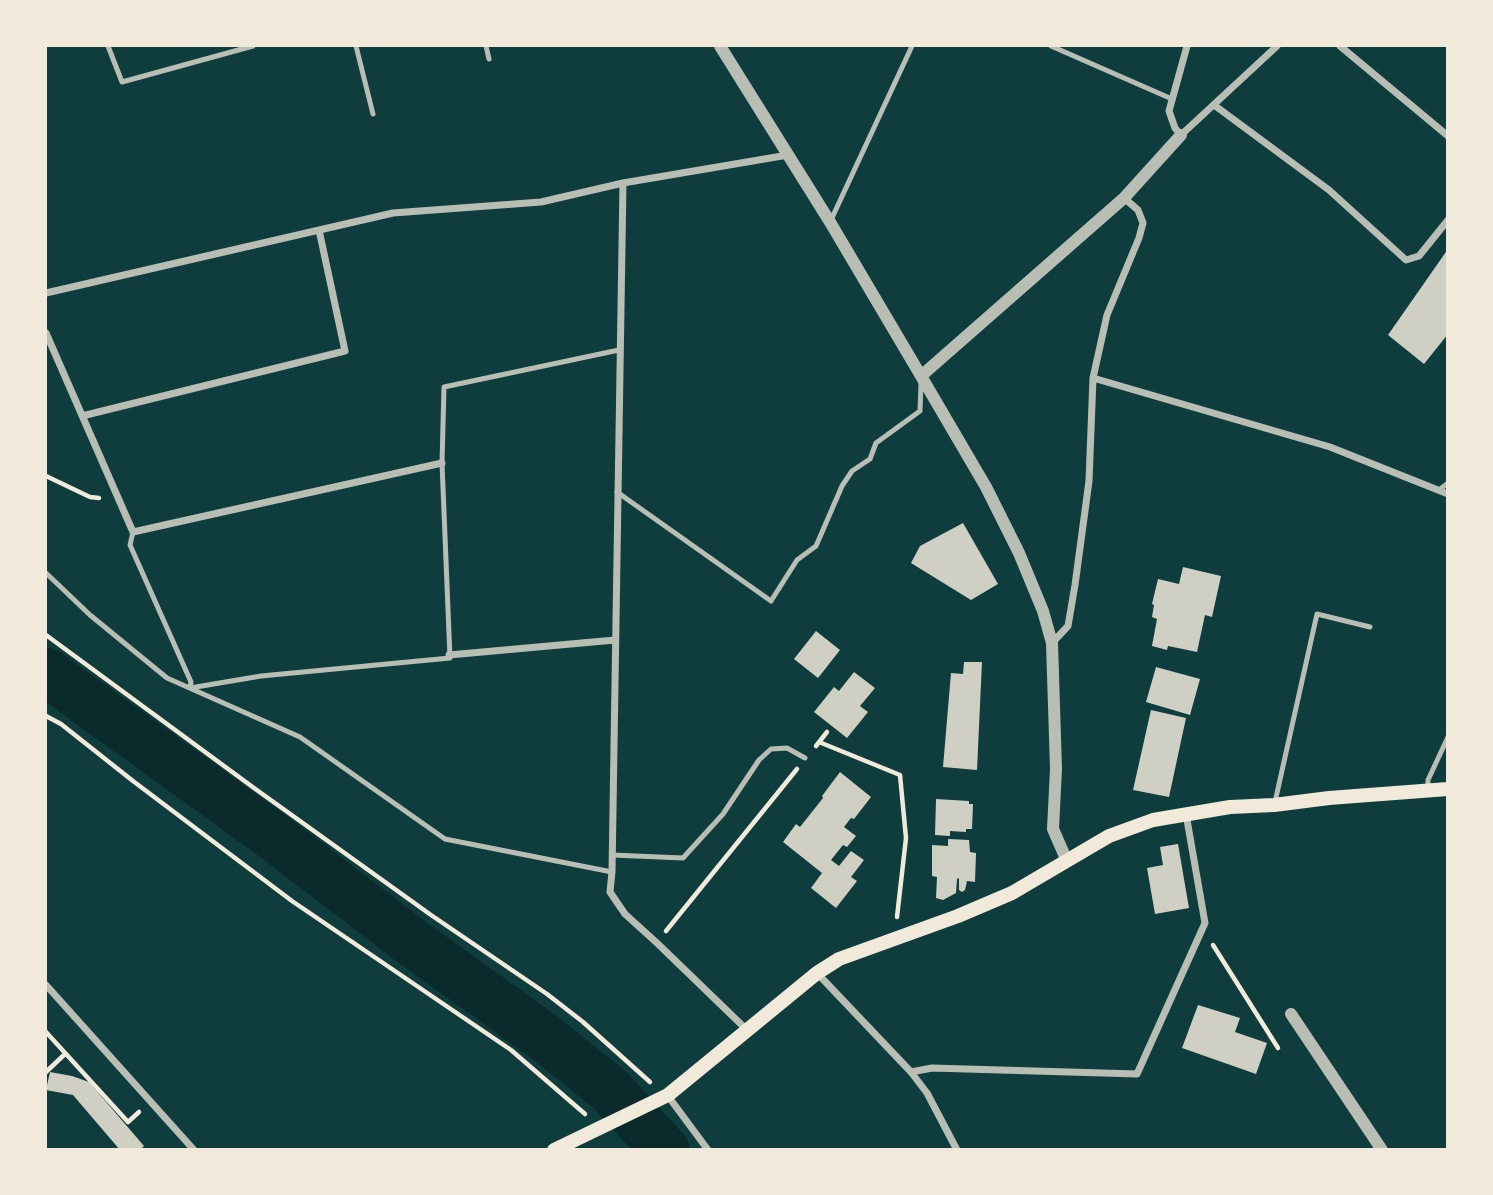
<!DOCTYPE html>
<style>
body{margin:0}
#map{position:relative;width:1493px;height:1195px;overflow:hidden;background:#0f3d3e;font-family:"Crimson Pro",serif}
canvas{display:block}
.frame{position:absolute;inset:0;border:47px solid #f1e9da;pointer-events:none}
</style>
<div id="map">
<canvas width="1493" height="1195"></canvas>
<div class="frame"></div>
</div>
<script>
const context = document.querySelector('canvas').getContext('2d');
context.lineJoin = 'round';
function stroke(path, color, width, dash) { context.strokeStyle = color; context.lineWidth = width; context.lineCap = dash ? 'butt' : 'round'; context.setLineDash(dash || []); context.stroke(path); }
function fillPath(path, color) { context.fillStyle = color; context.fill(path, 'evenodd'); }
const river = new Path2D(`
 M 46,672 L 273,836 L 413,943 L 544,1037 L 610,1090 L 665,1150`);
const building = new Path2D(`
 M 1448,249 L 1448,334 L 1424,364 L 1388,335 Z
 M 963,523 L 998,584 L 971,600 L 911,563 L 920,546 Z
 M 1183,567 L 1221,576 L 1212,617 L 1205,615 L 1197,652 L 1168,646 L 1167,650 L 1152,646 L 1157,619 L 1152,617 L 1154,605 L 1152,604 L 1158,579 L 1179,584 Z
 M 816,631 L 840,650 L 818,678 L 794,659 Z
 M 964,662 L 982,662 L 977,770 L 943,767 L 951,673 L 963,674 Z
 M 1156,667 L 1200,679 L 1190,715 L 1146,702 Z
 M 854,672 L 875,688 L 860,706 L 868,712 L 847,738 L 814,712 L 834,687 L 839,691 Z
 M 1151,710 L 1186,718 L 1169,797 L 1133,790 Z
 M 840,772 L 871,797 L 854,819 L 851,818 L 844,827 L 856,836 L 847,847 L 843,845 L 831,860 L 839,866 L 851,851 L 864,860 L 851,877 L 857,881 L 836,908 L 811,888 L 822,873 L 783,842 L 796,824 L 800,827 L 823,798 L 822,796 Z
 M 936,799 L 969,801 L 969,804 L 973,804 L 972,829 L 966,829 L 966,832 L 950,831 L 950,836 L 935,835 Z
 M 948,839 L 969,840 L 970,852 L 976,853 L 975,882 L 967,881 L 965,890 L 962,892 L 959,890 L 959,878 L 957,879 L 956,893 L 943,900 L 936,898 L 937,877 L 932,876 L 932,845 L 948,846 Z
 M 1178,844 L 1189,908 L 1155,914 L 1147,868 L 1163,865 L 1160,847 Z
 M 1198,1005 L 1240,1018 L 1235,1032 L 1267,1043 L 1256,1074 L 1182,1048 Z
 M 50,1072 L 72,1076 L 89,1082 L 144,1146 L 140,1150 L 120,1150 L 73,1095 L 46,1090 Z`);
const path = new Path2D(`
 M 46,476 L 90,497 L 99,498
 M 46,635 L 254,788 L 431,915 L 547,994 L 583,1022 L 650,1082
 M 46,716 L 61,724 L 133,781 L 292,901 L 511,1050 L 585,1114
 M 819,742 L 900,775 L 906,838 L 897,917
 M 816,746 L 827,732
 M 666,931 L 797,769
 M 1213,945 L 1278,1048
 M 46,1032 L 128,1122 L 139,1112
 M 46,1072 L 65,1054`);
const service = new Path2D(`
 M 108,46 L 122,82 L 253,46
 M 356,46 L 373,114
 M 486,46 L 489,59
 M 1051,46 L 1172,99
 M 831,220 L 912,46
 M 1439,490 L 1448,483
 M 617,492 L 771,601 L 797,560 L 816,546 L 842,486 L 852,471 L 870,459 L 876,443 L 920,411 L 921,383
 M 133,532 L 130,545 L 191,682 L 190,688 L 261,676 L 450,658 L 442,463 L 444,387 L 619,350
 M 46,573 L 90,615 L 167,678 L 300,737 L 445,839 L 612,872
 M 1428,787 L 1428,780 L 1448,737
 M 1275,802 L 1317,614 L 1370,627
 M 612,855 L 683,858 L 723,814 L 759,760 L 771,749 L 787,748 L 805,758`);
const minor = new Path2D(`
 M 1187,46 L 1169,111 L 1175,128 L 1181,135 L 1277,46
 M 1340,46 L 1448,136
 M 1214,105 L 1329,190 L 1406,260 L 1419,256 L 1448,220
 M 623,183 L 612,872 L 610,892 L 625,914 L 657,943 L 747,1030
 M 46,293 L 393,213 L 541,202 L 623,183 L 788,155
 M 46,333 L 133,532 L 442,463
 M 1093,378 L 1330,447 L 1448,494
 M 82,416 L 345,351 L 319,230
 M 1052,643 L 1068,626 L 1075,585 L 1089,481 L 1093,378 L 1107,315 L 1139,238 L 1143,223 L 1138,210 L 1124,198
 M 449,655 L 615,640
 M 817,973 L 911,1072 L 927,1093 L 957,1150
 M 46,985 L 194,1150
 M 911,1072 L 932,1068 L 1137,1074 L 1205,923 L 1186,814
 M 668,1096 L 708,1150`);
const tertiary = new Path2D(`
 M 720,46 L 830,222 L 921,376 L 986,487 L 1019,553 L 1043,611 L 1052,643 L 1056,769 L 1053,829 L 1067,861
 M 921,376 L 1124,198 L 1181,135
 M 1291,1014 L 1382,1150`);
const secondary = new Path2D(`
 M 554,1150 L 668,1095 L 817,973 L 839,959 L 958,916 L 1012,893 L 1109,836 L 1153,820 L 1230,807 L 1274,805 L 1329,798 L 1448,789`);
stroke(river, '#0a2a2b', 49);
fillPath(building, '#cfcfc3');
stroke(path, '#f1e9da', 4.5);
stroke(service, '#b8beb3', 5);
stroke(minor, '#b8beb3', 7);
stroke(tertiary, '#b8beb3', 12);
stroke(secondary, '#f1e9da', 14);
</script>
